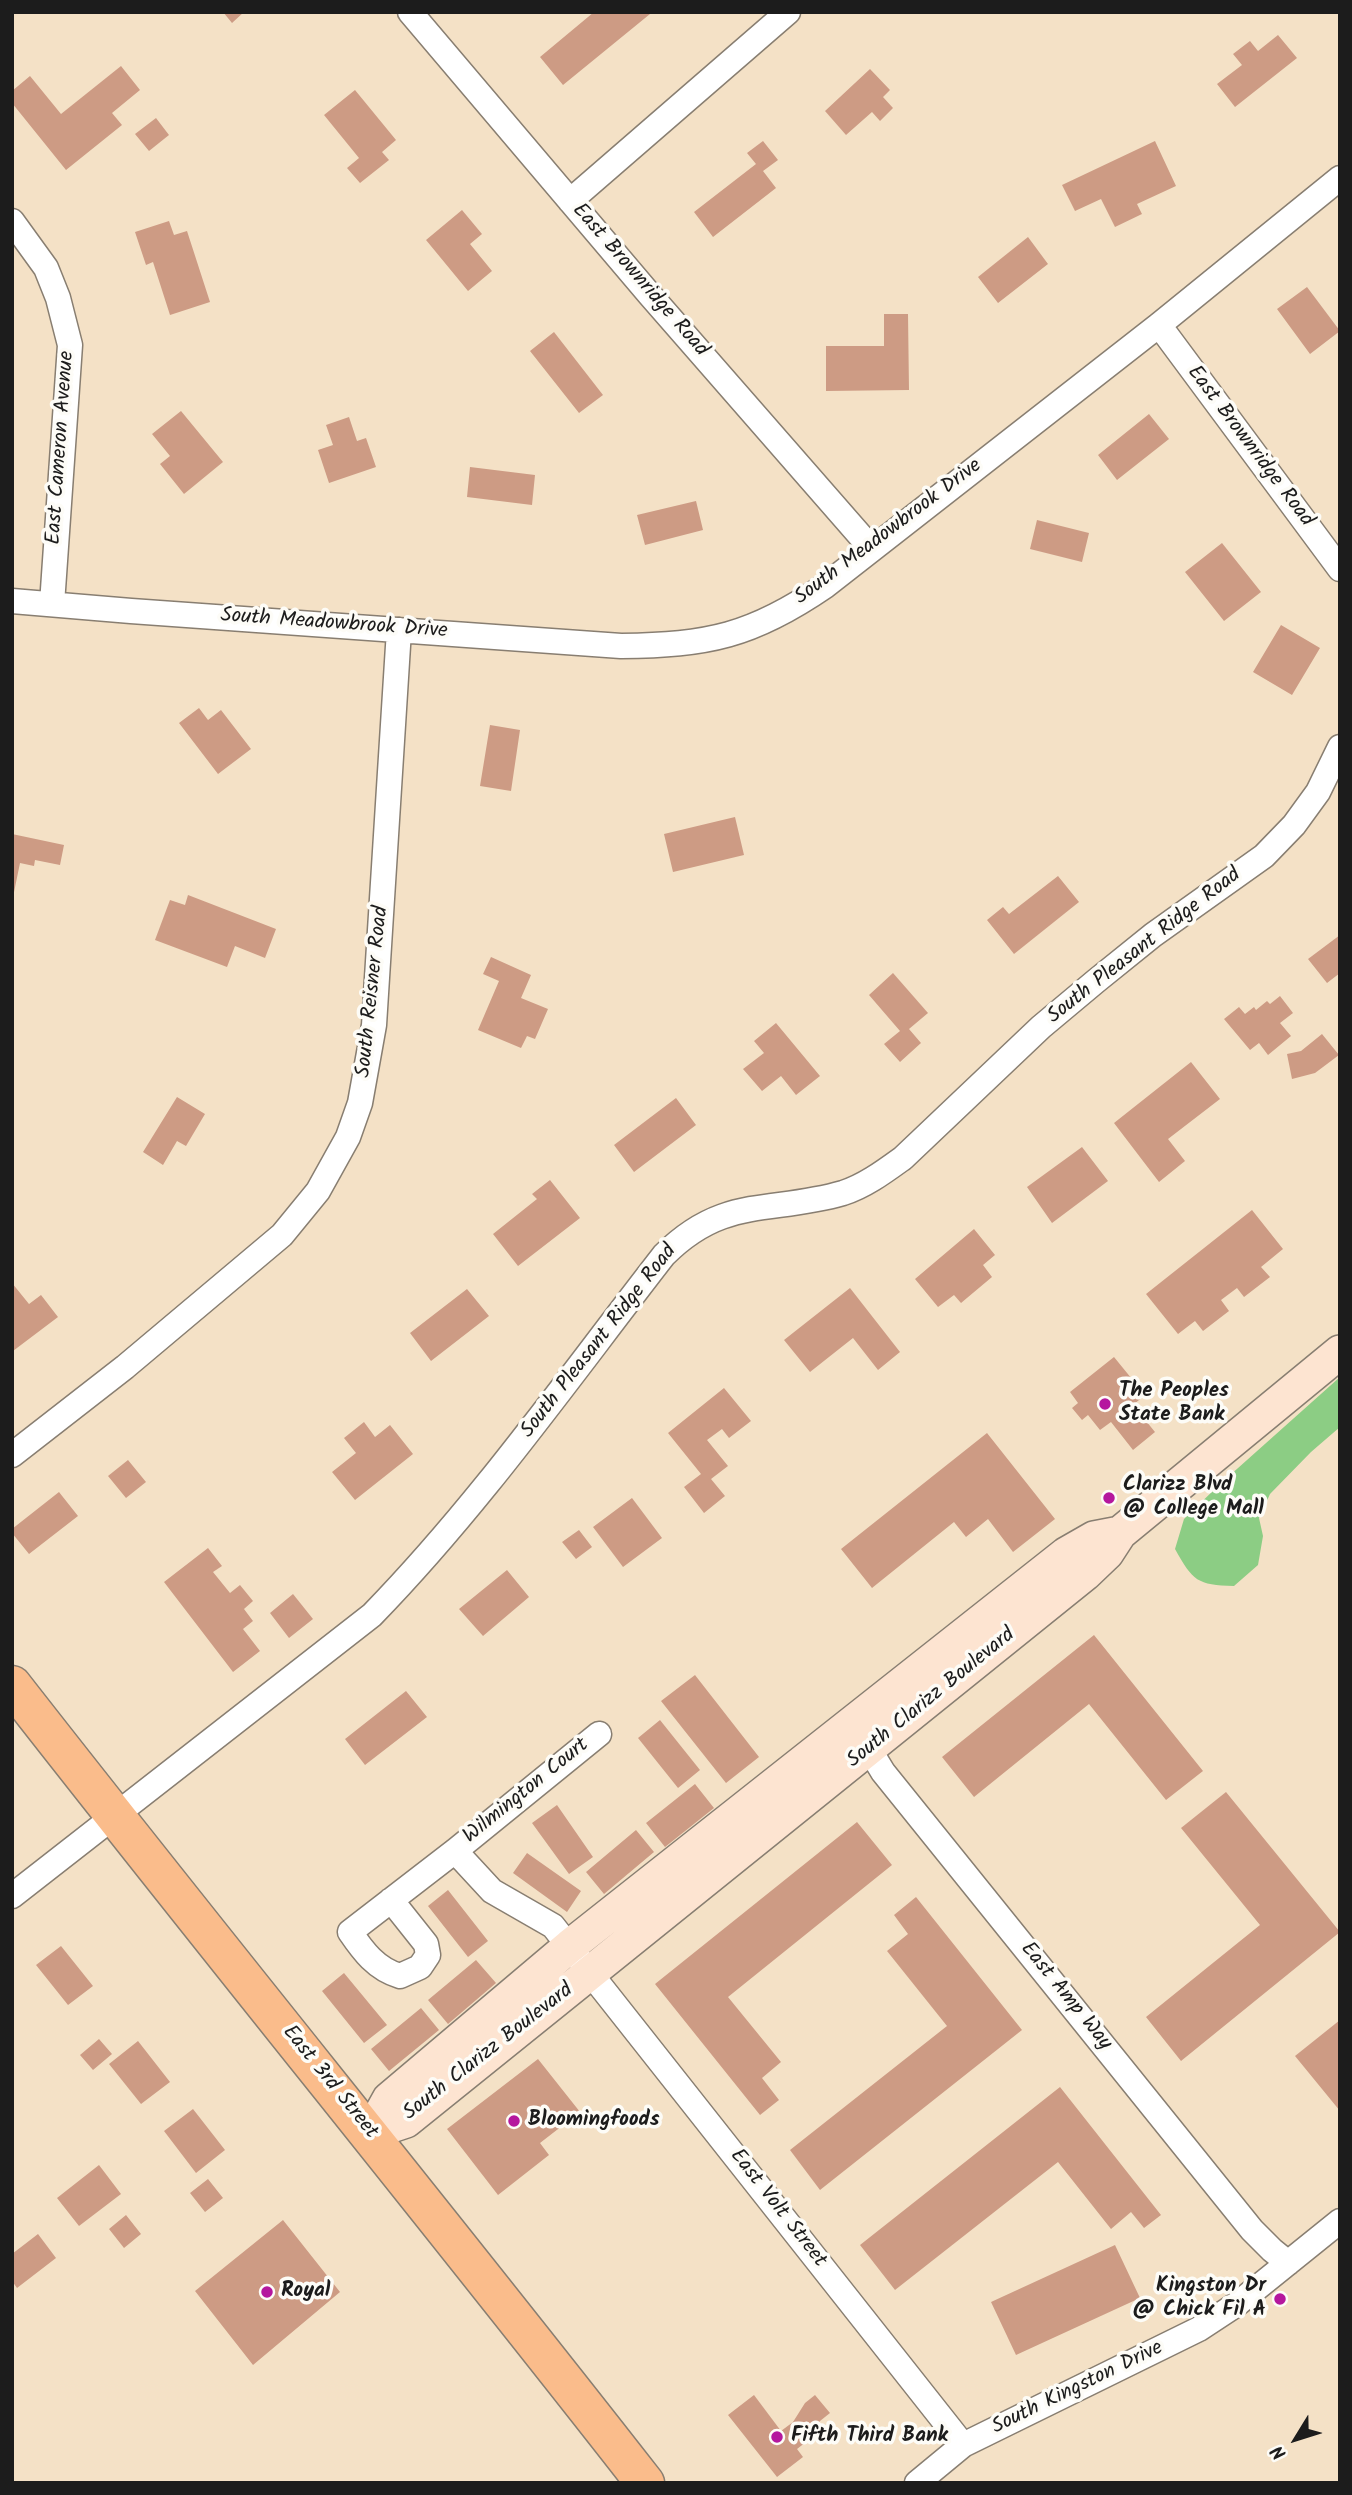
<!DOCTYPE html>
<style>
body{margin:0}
#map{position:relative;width:1352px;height:2495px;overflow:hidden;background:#f4e1c6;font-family:Kalam,sans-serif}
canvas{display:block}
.frame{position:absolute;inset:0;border:14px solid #1c1c1c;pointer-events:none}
.north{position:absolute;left:1261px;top:2404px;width:70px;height:70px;-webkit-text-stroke:5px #fdfcf7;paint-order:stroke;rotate:232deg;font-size:19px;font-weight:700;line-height:28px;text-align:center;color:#1c1c1c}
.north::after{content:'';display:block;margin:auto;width:24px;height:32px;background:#1c1c1c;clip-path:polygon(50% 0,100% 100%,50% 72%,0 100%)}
</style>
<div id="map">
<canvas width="1352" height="2495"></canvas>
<div class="frame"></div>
<div class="north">N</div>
</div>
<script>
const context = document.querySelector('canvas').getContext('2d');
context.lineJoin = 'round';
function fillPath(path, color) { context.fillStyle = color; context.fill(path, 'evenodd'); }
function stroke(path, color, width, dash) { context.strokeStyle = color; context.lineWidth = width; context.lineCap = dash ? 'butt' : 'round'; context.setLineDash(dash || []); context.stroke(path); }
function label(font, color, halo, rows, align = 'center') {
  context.font = font + ' Kalam,sans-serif'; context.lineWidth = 7; context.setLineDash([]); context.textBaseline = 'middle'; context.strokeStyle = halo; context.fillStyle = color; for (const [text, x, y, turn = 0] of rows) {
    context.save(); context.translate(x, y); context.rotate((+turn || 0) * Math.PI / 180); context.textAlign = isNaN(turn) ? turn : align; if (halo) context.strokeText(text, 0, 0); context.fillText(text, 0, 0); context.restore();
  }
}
const green = new Path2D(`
 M 1340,1377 L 1340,1427 L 1311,1452 L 1270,1494 L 1259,1518 L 1263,1536 L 1258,1565 L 1234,1586 C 1197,1585 1193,1581 1175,1549 L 1184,1519 L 1219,1485 Z`);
const building = new Path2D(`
 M 223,12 L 244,12 L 232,23 Z
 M 594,12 L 648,12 L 650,14 L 563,85 L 540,57 Z
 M 1278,35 L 1297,58 L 1235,107 L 1217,84 L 1242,65 L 1233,54 L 1250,41 L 1258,51 Z
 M 121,66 L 140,90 L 112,113 L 122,125 L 66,170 L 12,103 L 12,91 L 30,76 L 61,114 Z
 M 870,69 L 890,90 L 883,97 L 893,108 L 880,121 L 872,112 L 846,135 L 825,111 Z
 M 355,90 L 396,140 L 382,152 L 389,160 L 360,183 L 347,168 L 359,158 L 324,115 Z
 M 156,118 L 169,135 L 149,151 L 135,134 Z
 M 763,141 L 778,160 L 763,171 L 776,188 L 713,237 L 694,212 L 756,164 L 747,153 Z
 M 1155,141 L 1176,186 L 1137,204 L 1142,214 L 1115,227 L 1101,199 L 1075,211 L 1062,185 Z
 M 462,210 L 482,234 L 470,244 L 492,271 L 468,291 L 426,240 Z
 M 169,221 L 174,235 L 187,231 L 210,302 L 170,315 L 153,262 L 146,265 L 135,232 Z
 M 1028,237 L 1048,264 L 998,303 L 978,277 Z
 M 1307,287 L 1340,331 L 1310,354 L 1277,309 Z
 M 884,314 L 908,314 L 909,390 L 826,391 L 826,346 L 884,346 Z
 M 554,332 L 603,395 L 579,413 L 530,351 Z
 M 181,411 L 223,462 L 184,494 L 160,464 L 170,456 L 152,434 Z
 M 1149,414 L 1169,439 L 1117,480 L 1098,455 Z
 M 349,417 L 357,441 L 366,438 L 376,467 L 329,483 L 318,450 L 333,445 L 326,425 Z
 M 470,467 L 535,475 L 532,505 L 467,497 Z
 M 696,501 L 703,530 L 645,545 L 637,515 Z
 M 1037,520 L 1089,533 L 1082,562 L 1030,549 Z
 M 1222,543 L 1261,592 L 1224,621 L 1185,572 Z
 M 1281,625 L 1320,648 L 1292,695 L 1253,672 Z
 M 199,708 L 208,720 L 221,710 L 251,749 L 218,774 L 179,723 Z
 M 490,725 L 520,730 L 511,791 L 480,786 Z
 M 735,817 L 744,855 L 673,872 L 664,834 Z
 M 12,834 L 64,845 L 60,865 L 35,860 L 34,866 L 20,863 L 13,897 Z
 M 1058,876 L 1079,902 L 1014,954 L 987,920 L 1003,907 L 1009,914 Z
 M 188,895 L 276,929 L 265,958 L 235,946 L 227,967 L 155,940 L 170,900 L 185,905 Z
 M 1340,935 L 1340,973 L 1327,983 L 1308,959 Z
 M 491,957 L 531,975 L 521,998 L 548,1009 L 535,1039 L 527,1036 L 521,1048 L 478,1030 L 499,981 L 483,974 Z
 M 893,973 L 928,1013 L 909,1029 L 921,1043 L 900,1062 L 884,1044 L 900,1031 L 869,995 Z
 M 1280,996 L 1293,1013 L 1280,1023 L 1291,1036 L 1268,1055 L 1259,1043 L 1250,1050 L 1224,1019 L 1239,1007 L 1245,1014 L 1254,1007 L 1256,1010 L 1267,1001 L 1270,1004 Z
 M 776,1023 L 820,1076 L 796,1095 L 781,1076 L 762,1091 L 743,1069 L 764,1053 L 754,1041 Z
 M 1322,1034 L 1339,1055 L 1315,1073 L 1292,1079 L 1287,1054 L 1301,1051 Z
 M 1191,1062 L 1220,1099 L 1168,1139 L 1185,1161 L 1159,1182 L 1114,1123 Z
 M 177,1097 L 205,1114 L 186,1146 L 177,1141 L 163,1165 L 143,1152 Z
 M 676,1098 L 696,1125 L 634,1172 L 614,1145 Z
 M 1082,1147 L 1108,1181 L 1052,1223 L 1027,1187 Z
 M 550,1180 L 580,1218 L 518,1266 L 493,1234 L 537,1199 L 532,1194 Z
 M 1252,1210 L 1283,1249 L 1261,1267 L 1270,1277 L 1244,1297 L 1237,1288 L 1221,1300 L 1229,1311 L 1203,1331 L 1195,1321 L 1178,1334 L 1146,1294 Z
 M 974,1229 L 995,1255 L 983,1265 L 992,1277 L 961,1303 L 954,1295 L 938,1307 L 915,1279 Z
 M 12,1283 L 29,1304 L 41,1295 L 58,1317 L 13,1351 Z
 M 850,1288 L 900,1352 L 878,1370 L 853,1338 L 810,1372 L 784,1340 Z
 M 467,1289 L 489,1316 L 431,1361 L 410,1333 Z
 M 1114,1357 L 1145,1395 L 1133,1405 L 1155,1432 L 1133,1450 L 1111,1422 L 1100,1430 L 1088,1415 L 1082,1420 L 1072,1408 L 1078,1403 L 1070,1392 Z
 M 724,1388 L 751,1421 L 729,1438 L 722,1429 L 707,1440 L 728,1466 L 711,1479 L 725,1496 L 704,1513 L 684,1487 L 701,1474 L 668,1433 Z
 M 364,1422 L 375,1437 L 390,1425 L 413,1454 L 355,1500 L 332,1472 L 356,1453 L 344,1438 Z
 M 987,1433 L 1055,1519 L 1013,1552 L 988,1519 L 966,1537 L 954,1522 L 872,1588 L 841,1549 Z
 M 128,1460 L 146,1482 L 126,1498 L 108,1476 Z
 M 59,1492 L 78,1516 L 29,1554 L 12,1533 L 12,1529 Z
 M 632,1498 L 662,1538 L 623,1567 L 593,1527 Z
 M 579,1530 L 592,1547 L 576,1559 L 562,1542 Z
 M 208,1548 L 222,1566 L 213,1572 L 230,1593 L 240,1585 L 253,1601 L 244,1609 L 253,1621 L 243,1629 L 260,1651 L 233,1672 L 164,1582 Z
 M 507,1570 L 529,1597 L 483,1636 L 459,1609 Z
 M 293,1594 L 313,1619 L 289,1638 L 270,1613 Z
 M 1094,1635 L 1203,1771 L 1166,1800 L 1089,1704 L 974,1797 L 942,1757 Z
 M 695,1675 L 759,1757 L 726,1783 L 661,1701 Z
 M 406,1691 L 427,1717 L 365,1765 L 345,1739 Z
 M 660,1720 L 700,1770 L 678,1788 L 638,1738 Z
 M 695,1784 L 714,1808 L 665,1847 L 646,1823 Z
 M 1226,1792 L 1340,1932 L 1181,2061 L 1146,2017 L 1260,1925 L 1181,1828 Z
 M 557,1805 L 593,1857 L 569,1874 L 532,1823 Z
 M 857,1822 L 892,1865 L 728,1997 L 781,2062 L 762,2078 L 779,2100 L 760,2115 L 655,1984 Z
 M 636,1830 L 654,1852 L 604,1894 L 586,1872 Z
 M 527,1853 L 581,1891 L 567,1912 L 513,1873 Z
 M 448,1890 L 488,1941 L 468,1957 L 428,1906 Z
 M 916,1897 L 1022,2030 L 820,2190 L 790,2150 L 947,2026 L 887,1951 L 908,1934 L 894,1915 Z
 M 61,1946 L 93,1986 L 68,2005 L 36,1965 Z
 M 476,1960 L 496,1983 L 448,2024 L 428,2000 Z
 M 344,1973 L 387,2025 L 364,2043 L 322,1991 Z
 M 421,2008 L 439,2030 L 389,2071 L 371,2049 Z
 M 1340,2020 L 1340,2111 L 1295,2056 Z
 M 99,2039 L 112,2054 L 93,2070 L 80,2055 Z
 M 138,2041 L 170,2082 L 141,2104 L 109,2064 Z
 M 538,2059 L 580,2112 L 540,2143 L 549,2155 L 498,2195 L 447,2129 Z
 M 1060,2087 L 1161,2215 L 1144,2228 L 1131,2212 L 1111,2229 L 1058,2162 L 895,2290 L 860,2245 Z
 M 193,2109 L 225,2150 L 196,2173 L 164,2131 Z
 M 99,2165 L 121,2194 L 79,2226 L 57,2198 Z
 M 208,2179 L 223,2198 L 205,2212 L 190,2193 Z
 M 126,2215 L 141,2234 L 124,2248 L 109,2229 Z
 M 283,2220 L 340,2292 L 253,2365 L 195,2291 Z
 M 38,2234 L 56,2258 L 17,2288 L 12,2281 L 12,2254 Z
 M 1115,2245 L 1140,2298 L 1016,2355 L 991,2302 Z
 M 754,2395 L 781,2431 L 793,2422 L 805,2403 L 815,2395 L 830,2413 L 820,2421 L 806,2442 L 797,2449 L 803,2457 L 777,2477 L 728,2415 Z`);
const street = new Path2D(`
 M 410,12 L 650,295 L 871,548
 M 570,201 L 788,12
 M 12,221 L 46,268 L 58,298 L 70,345 L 52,604
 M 1159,325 L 1340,569
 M 12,601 L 131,611 L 621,646 C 708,645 752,636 825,586 L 1159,325 L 1340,178
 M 12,1455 L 125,1367 L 282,1235 L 318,1191 L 348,1137 L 360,1103 L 374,1025 L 399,630
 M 860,1734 L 883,1772 L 1252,2230 L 1272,2250 L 1288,2263
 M 455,1851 L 492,1891 L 553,1926 L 963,2445
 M 12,1896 L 372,1615 C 480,1504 569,1377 664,1255 C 724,1195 771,1214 843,1193 C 865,1186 885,1171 903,1158 L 1041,1027 L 1096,981 L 1153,935 L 1264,856 L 1294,825 L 1318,792 L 1340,747
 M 391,1900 L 426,1944 L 428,1955 L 420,1967 L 400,1976 C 376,1969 363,1951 350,1932 L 455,1851 L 599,1734
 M 917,2483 L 963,2445 L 1199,2329 L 1237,2304 L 1340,2221`);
const secondary = new Path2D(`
 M 370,2133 L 406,2121 L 1085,1574 L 1107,1553 L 1120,1533 L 1340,1352
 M 370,2133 L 389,2099 L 570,1946 L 1066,1554 L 1094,1538 L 1120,1533`);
const highway = new Path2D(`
 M 12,1685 C 221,1953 436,2215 645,2483`);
const markers = [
 [1105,1404,7,"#b5179e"],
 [1109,1498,7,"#b5179e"],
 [514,2121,7,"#b5179e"],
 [267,2292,7,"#b5179e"],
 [1280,2299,7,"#b5179e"],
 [777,2437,7,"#b5179e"]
];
const streetNames = [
 ["East Brownridge Road",639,281,49],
 ["East Brownridge Road",1249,447,53],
 ["East Cameron Avenue",62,448,-86],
 ["South Meadowbrook Drive",889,533,-37],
 ["South Meadowbrook Drive",334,625,4],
 ["South Pleasant Ridge Road",1145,947,-38],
 ["South Reisner Road",374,992,-84],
 ["South Pleasant Ridge Road",600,1342,-52],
 ["South Clarizz Boulevard",932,1699,-39],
 ["Wilmington Court",527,1792,-39],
 ["East Amp Way",1065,1997,51],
 ["South Clarizz Boulevard",489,2053,-38],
 ["East 3rd Street",329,2083,51],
 ["East Volt Street",777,2209,52],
 ["South Kingston Drive",1078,2389,-26]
];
const poiNames = [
 ["The Peoples",1119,1392],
 ["State Bank",1119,1416],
 ["Clarizz Blvd",1123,1486],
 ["@ College Mall",1123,1510],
 ["Bloomingfoods",528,2121],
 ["Kingston Dr",1266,2287,"right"],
 ["@ Chick Fil A",1266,2311,"right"],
 ["Royal",281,2292],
 ["Fifth Third Bank",791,2437]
];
fillPath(green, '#8ccd84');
fillPath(building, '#cd9b84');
stroke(street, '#887e71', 27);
stroke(secondary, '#887e71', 36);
stroke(highway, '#887e71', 41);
stroke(street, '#fff', 24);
stroke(secondary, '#fde4d1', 33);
stroke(highway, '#fabc8b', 38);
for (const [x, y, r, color] of markers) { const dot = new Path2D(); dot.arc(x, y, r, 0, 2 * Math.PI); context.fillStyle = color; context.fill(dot); stroke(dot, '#fdfcf7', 2.5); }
label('21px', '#1c1c1c', '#fdfcf7', streetNames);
label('bold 21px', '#1c1c1c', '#fdfcf7', poiNames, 'left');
</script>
